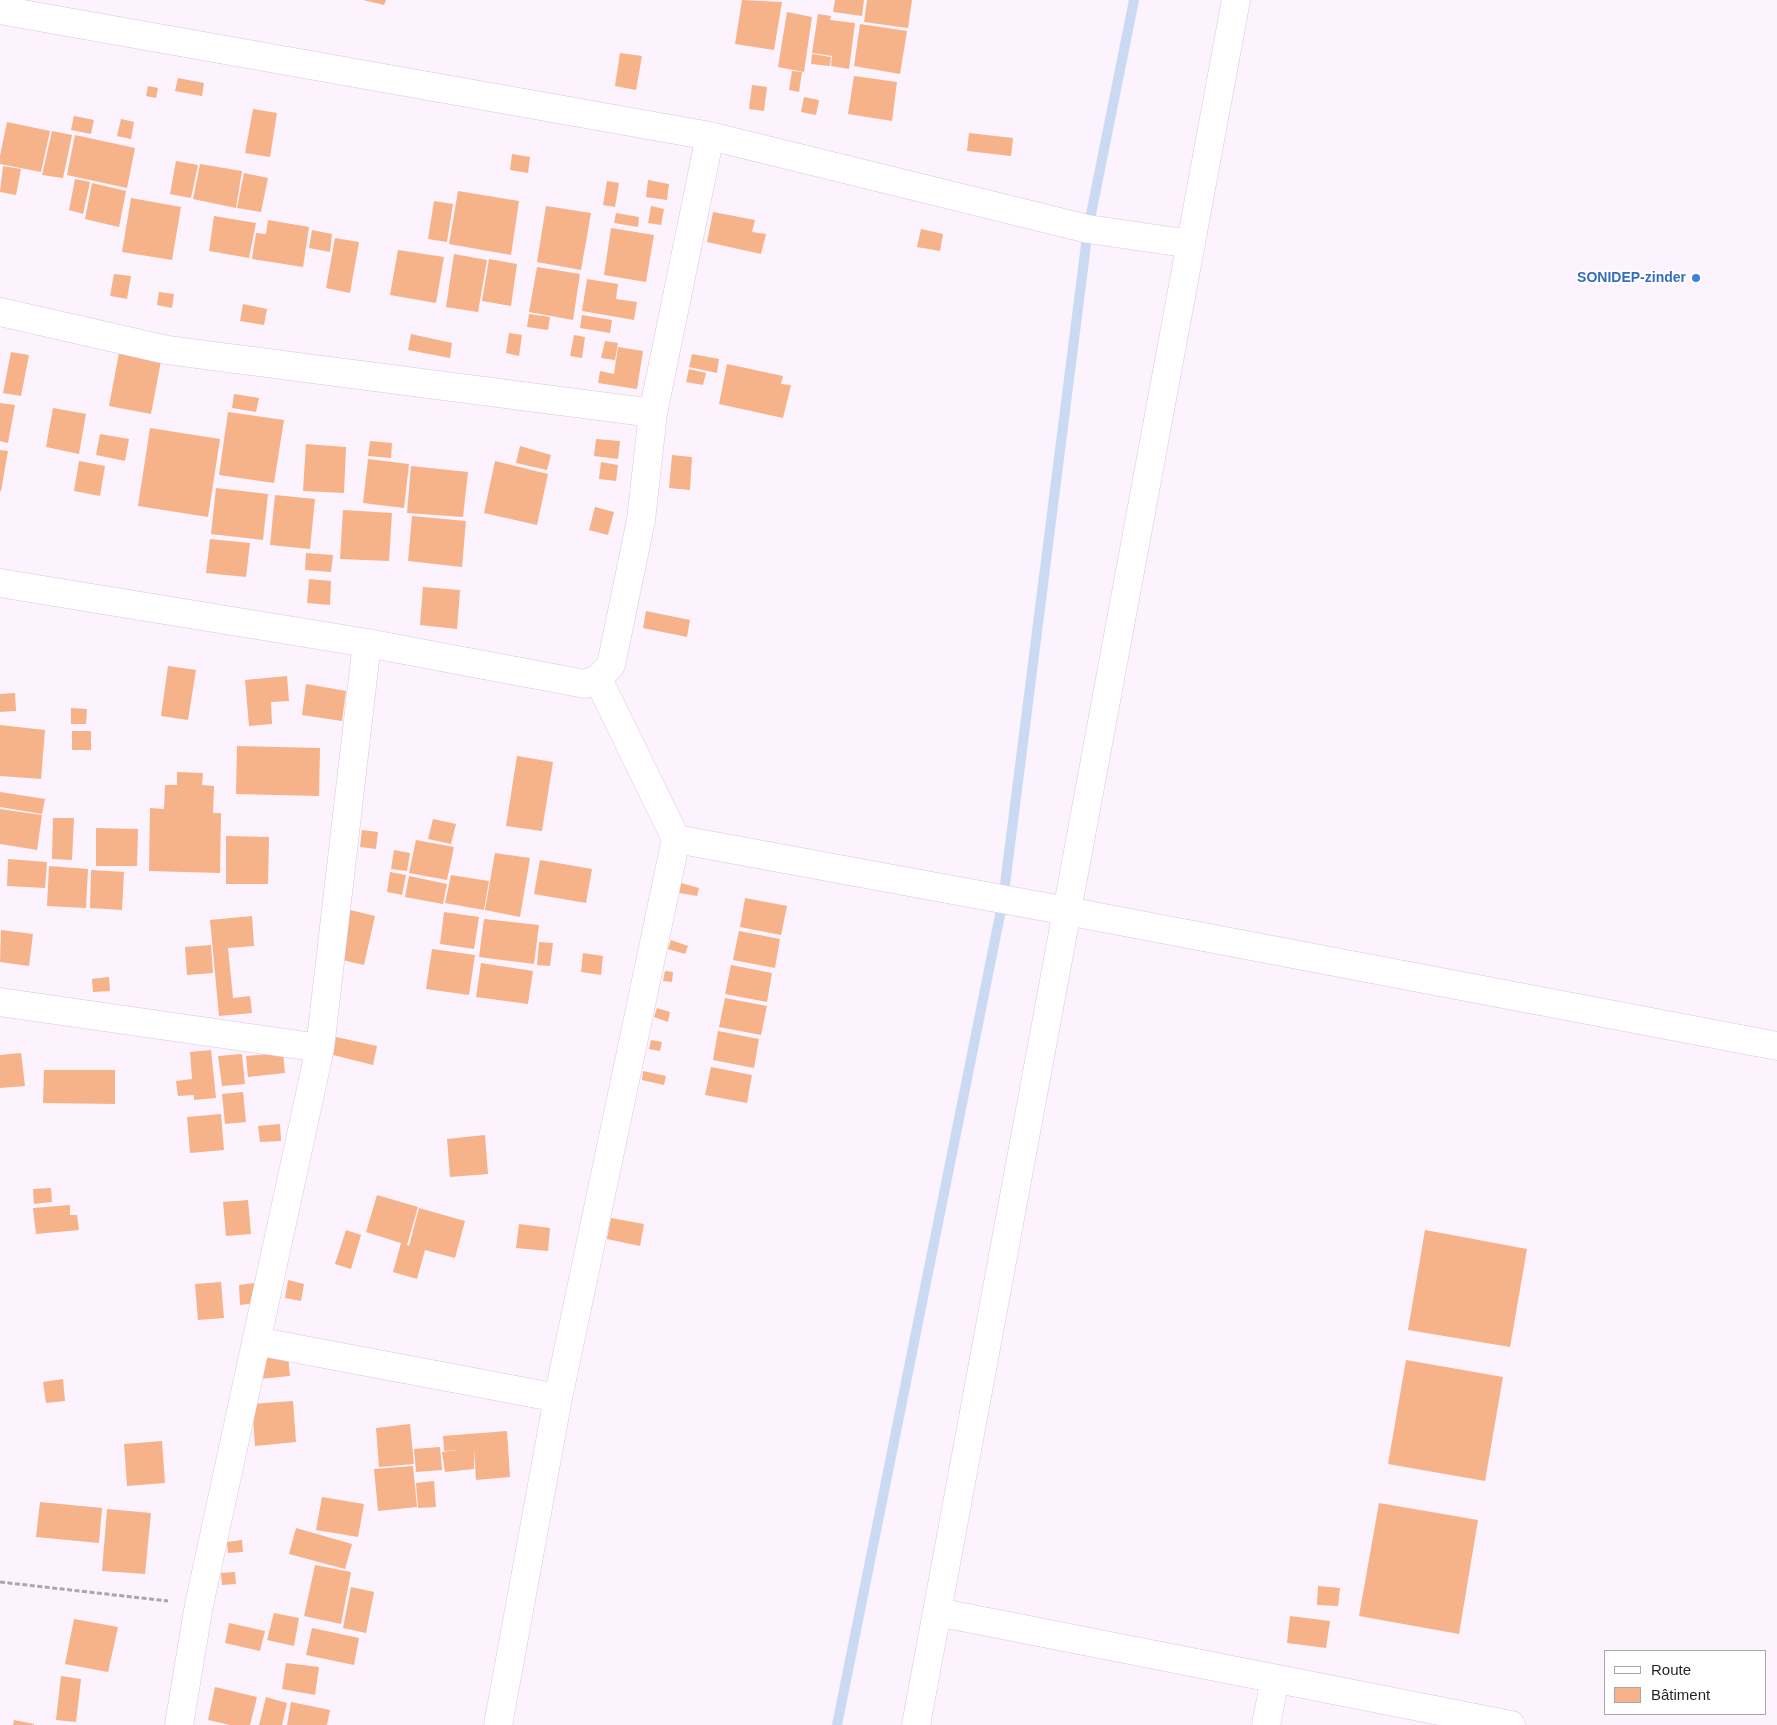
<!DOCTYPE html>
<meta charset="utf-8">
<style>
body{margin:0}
#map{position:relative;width:1777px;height:1725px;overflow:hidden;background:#fdf3fe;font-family:Helvetica,sans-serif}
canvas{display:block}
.legend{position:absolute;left:1604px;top:1650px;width:162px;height:65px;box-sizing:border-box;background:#fff;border:1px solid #a9a5a9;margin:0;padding:6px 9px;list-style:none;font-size:15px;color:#271d28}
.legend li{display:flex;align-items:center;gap:10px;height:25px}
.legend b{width:25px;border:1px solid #a9a5a9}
</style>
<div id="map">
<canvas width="1777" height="1725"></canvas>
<ul class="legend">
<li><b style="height:6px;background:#fff"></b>Route</li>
<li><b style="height:14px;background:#f6b288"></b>Bâtiment</li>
</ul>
</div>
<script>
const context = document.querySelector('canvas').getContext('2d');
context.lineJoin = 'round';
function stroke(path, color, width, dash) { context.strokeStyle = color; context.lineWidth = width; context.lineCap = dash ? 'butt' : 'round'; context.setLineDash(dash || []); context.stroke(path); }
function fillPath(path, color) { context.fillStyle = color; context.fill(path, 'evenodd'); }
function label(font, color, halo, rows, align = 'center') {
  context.font = font + ' Helvetica,sans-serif'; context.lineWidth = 4; context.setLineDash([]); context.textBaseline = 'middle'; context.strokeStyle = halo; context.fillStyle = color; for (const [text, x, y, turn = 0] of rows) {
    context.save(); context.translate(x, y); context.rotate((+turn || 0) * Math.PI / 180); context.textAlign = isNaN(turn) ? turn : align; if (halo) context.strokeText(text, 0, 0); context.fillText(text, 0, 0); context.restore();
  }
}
const stream = new Path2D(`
 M 837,1725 L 1003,900 L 1088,229 L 1134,0`);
const building = new Path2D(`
 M 363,0 L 386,0 L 384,5 Z
 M 742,0 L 782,2 L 774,50 L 735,44 Z
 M 835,0 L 864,0 L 862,16 L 833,12 Z
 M 867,0 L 912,0 L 908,28 L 864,22 Z
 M 787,12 L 812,17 L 804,72 L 778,67 Z
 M 818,14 L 831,16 L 830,20 L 855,23 L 849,69 L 831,66 L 832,56 L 812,53 Z
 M 860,24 L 907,31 L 900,74 L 854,66 Z
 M 620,53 L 642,56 L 636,90 L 615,86 Z
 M 812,54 L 831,57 L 830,66 L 811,64 Z
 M 792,71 L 802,72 L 799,92 L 789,90 Z
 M 854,76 L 897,82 L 892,121 L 848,114 Z
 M 178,78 L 204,83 L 202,96 L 175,91 Z
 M 752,85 L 767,87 L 764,111 L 749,109 Z
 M 148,86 L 158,88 L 156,98 L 146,96 Z
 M 804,97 L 819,100 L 816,115 L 801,112 Z
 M 253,109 L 277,113 L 270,157 L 245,153 Z
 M 74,116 L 94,120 L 91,134 L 71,130 Z
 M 121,119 L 134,122 L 131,139 L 117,136 Z
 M 7,122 L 50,131 L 41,172 L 0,164 L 0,156 Z
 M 52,131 L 72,135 L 63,178 L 42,175 Z
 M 969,133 L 1013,138 L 1011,156 L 967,151 Z
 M 75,135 L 135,148 L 127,188 L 67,175 Z
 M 512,154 L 530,157 L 528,173 L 510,170 Z
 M 176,161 L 198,165 L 191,198 L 170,194 Z
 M 200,164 L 242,171 L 236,208 L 193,199 Z
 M 3,166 L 21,169 L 16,195 L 0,192 Z
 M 244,173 L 268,178 L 261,212 L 237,208 Z
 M 75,179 L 90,182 L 83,214 L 69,210 Z
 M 648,180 L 669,184 L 667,200 L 646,197 Z
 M 607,181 L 619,183 L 615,207 L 603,205 Z
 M 92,183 L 126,191 L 119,227 L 85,219 Z
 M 458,191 L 519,201 L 511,255 L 449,244 Z
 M 131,198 L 181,207 L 172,260 L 122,252 Z
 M 434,201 L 453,204 L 447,242 L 428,239 Z
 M 546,206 L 591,213 L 581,270 L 537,262 Z
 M 651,206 L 664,209 L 661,225 L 648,223 Z
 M 713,212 L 755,220 L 752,232 L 766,234 L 761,254 L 707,242 Z
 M 616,213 L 639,217 L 638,227 L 614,223 Z
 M 214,216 L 256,223 L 249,258 L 209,251 Z
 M 268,220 L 309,227 L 303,267 L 252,259 L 256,233 L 266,234 Z
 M 611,228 L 654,235 L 646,282 L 604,275 Z
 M 921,229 L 943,234 L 940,251 L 917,247 Z
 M 312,230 L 332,234 L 330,252 L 309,248 Z
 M 335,238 L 359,242 L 350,293 L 326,288 Z
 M 398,250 L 444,257 L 436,303 L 390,295 Z
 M 454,254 L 487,260 L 478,312 L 446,307 Z
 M 489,259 L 517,264 L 511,306 L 482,301 Z
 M 537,267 L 580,274 L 573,320 L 529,312 Z
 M 114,274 L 131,276 L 127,299 L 110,296 Z
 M 587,279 L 618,284 L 616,299 L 637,302 L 634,320 L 582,311 Z
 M 159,292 L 174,294 L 172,308 L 157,305 Z
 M 243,304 L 267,309 L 264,325 L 240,321 Z
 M 529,314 L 550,317 L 548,330 L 527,327 Z
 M 582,315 L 612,320 L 610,333 L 580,328 Z
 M 509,333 L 522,335 L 519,356 L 506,353 Z
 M 411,334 L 452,343 L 450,358 L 408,350 Z
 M 574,335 L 585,337 L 582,358 L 570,356 Z
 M 605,341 L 618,343 L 615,360 L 601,358 Z
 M 618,347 L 643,351 L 637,389 L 598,383 L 600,371 L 614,374 Z
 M 11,352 L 29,355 L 21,396 L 3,393 Z
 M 119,353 L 161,361 L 151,414 L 109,406 Z
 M 692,354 L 719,359 L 717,373 L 689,367 Z
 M 727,364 L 783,376 L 781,384 L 791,385 L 783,418 L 719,404 Z
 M 689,369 L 706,373 L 703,385 L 686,382 Z
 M 234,394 L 259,398 L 256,412 L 232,408 Z
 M 0,403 L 15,405 L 8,443 L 0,441 Z
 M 53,408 L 86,414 L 79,454 L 46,447 Z
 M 228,412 L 284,420 L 274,483 L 219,475 Z
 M 150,428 L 220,439 L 208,517 L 138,506 Z
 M 100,434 L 129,439 L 125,461 L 96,455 Z
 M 596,439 L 620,441 L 618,459 L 594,456 Z
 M 370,441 L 392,443 L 391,458 L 368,456 Z
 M 306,444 L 346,447 L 344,493 L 303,491 Z
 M 520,446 L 551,455 L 547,470 L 516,463 Z
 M 0,450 L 8,451 L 1,491 L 0,491 Z
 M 672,455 L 692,457 L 690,490 L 669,488 Z
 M 368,459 L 409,464 L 404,508 L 363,503 Z
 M 79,461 L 105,466 L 100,496 L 74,491 Z
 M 495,461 L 548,474 L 537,525 L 484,513 Z
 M 601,462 L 618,465 L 616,481 L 599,479 Z
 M 411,466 L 468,472 L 463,517 L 407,513 Z
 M 216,488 L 268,494 L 263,540 L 211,534 Z
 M 275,495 L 315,499 L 310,549 L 270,545 Z
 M 595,507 L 614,512 L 608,535 L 589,530 Z
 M 343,510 L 392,513 L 389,561 L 340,559 Z
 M 412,516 L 466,521 L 462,567 L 408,561 Z
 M 210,539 L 250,543 L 246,577 L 206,573 Z
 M 306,553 L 333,555 L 331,572 L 305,570 Z
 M 309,579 L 331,581 L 330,605 L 307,603 Z
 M 423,587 L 460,590 L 457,629 L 420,625 Z
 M 646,611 L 690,620 L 687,637 L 643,628 Z
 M 168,666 L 196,670 L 188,720 L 161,716 Z
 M 287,676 L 289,701 L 271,702 L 272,724 L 249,726 L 245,680 Z
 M 306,684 L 346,691 L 342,721 L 302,715 Z
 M 15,693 L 16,711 L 0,712 L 0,694 Z
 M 71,708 L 87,709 L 86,724 L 71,724 Z
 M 0,725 L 45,730 L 41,779 L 0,776 Z
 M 72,731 L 91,731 L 91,750 L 72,750 Z
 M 237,746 L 320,748 L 319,796 L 236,794 Z
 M 517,756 L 553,762 L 542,831 L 506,826 Z
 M 177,772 L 203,773 L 202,785 L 214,786 L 213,813 L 221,813 L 220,873 L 149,871 L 150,808 L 164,809 L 165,785 L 177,785 Z
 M 0,792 L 45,799 L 42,814 L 0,807 Z
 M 0,809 L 42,815 L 37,850 L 0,844 Z
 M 53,818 L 74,818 L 72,860 L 52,859 Z
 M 433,819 L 456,824 L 451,844 L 428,839 Z
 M 96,828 L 138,829 L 137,866 L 96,866 Z
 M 362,830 L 378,832 L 376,849 L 360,847 Z
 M 226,836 L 269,837 L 268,884 L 226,884 Z
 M 416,840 L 454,847 L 447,880 L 409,873 Z
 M 394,850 L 410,853 L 407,871 L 391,869 Z
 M 495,853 L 530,858 L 520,917 L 485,910 Z
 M 8,859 L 47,862 L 45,888 L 7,886 Z
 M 540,860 L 592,869 L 586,903 L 534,894 Z
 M 49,866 L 88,869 L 86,908 L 47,906 Z
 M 91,870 L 124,872 L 122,910 L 90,908 Z
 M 390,872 L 406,875 L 402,895 L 387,892 Z
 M 451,875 L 489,881 L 484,910 L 445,903 Z
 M 409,876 L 447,884 L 443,904 L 405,897 Z
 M 681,883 L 699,888 L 697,896 L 679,893 Z
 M 745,898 L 787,906 L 781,935 L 740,927 Z
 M 350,910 L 375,916 L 364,965 L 338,959 Z
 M 444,912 L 479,917 L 474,949 L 440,944 Z
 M 252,916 L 254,946 L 228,948 L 233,998 L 250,996 L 252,1013 L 219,1016 L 210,920 Z
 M 484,919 L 539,925 L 534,964 L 479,957 Z
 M 1,930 L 33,934 L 29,966 L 0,962 Z
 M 739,931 L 780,939 L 775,968 L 733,960 Z
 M 671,940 L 688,946 L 685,954 L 668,949 Z
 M 539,942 L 553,943 L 550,966 L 537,965 Z
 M 211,945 L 213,973 L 187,975 L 185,947 Z
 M 432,949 L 475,955 L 469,995 L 426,989 Z
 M 583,953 L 603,956 L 601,975 L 581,972 Z
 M 481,963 L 533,971 L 528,1004 L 476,997 Z
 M 731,965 L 772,973 L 767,1002 L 725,994 Z
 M 665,971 L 673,972 L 672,982 L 663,981 Z
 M 109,977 L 110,991 L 93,992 L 92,979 Z
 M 725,998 L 767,1006 L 761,1035 L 719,1027 Z
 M 657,1008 L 670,1012 L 668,1022 L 654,1017 Z
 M 718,1031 L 759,1039 L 754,1068 L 713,1060 Z
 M 336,1037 L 377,1046 L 373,1065 L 333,1055 Z
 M 651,1040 L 662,1042 L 660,1051 L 649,1049 Z
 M 211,1050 L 216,1098 L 194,1100 L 194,1095 L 178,1096 L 176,1081 L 192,1079 L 190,1052 Z
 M 21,1053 L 25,1086 L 0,1088 L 0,1055 Z
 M 283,1053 L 285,1073 L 248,1077 L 246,1056 Z
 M 242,1054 L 245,1084 L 222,1086 L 218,1056 Z
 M 711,1067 L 752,1075 L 747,1103 L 705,1095 Z
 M 44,1070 L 115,1070 L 115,1104 L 43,1103 Z
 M 643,1071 L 666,1076 L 664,1085 L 642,1080 Z
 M 243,1092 L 246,1122 L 225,1124 L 222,1094 Z
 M 221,1114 L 224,1150 L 190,1153 L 187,1117 Z
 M 280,1124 L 281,1141 L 260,1142 L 258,1126 Z
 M 485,1135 L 488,1174 L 450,1177 L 447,1139 Z
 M 51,1188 L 52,1202 L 34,1204 L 33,1189 Z
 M 377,1195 L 418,1207 L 407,1245 L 409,1246 L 419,1208 L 465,1221 L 455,1258 L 425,1250 L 417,1279 L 393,1272 L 401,1243 L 366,1232 Z
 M 248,1200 L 251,1234 L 226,1236 L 223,1202 Z
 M 70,1205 L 70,1215 L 77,1215 L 79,1230 L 36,1234 L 33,1208 Z
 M 611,1218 L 644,1224 L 640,1246 L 607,1239 Z
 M 519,1224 L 550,1228 L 548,1251 L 516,1248 Z
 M 346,1230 L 361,1235 L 351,1269 L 335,1264 Z
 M 1425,1230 L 1527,1249 L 1510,1347 L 1408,1330 Z
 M 288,1280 L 304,1284 L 301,1301 L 285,1298 Z
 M 221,1282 L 224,1318 L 198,1320 L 195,1284 Z
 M 254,1283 L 255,1303 L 240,1305 L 239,1285 Z
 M 288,1355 L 290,1376 L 259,1379 L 257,1358 Z
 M 1406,1360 L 1503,1377 L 1485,1481 L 1388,1464 Z
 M 63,1379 L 65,1401 L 46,1403 L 43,1382 Z
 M 293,1401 L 296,1442 L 255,1446 L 252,1404 Z
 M 410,1424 L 414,1464 L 379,1467 L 376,1428 Z
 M 507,1431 L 510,1477 L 476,1480 L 474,1449 L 474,1469 L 445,1472 L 442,1452 L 459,1450 L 444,1451 L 443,1436 Z
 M 162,1441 L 165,1483 L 127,1486 L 124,1444 Z
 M 440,1447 L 442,1470 L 416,1472 L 414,1449 Z
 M 413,1466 L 417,1507 L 378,1511 L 374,1469 Z
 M 434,1481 L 436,1507 L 418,1508 L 416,1483 Z
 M 322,1497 L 364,1504 L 358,1537 L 316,1530 Z
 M 40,1502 L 102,1508 L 99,1543 L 36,1537 Z
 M 1379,1503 L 1478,1520 L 1459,1634 L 1359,1616 Z
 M 107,1509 L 151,1513 L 145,1574 L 102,1571 Z
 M 296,1528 L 352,1544 L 345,1569 L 289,1554 Z
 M 242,1540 L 243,1552 L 228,1553 L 227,1542 Z
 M 315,1565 L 351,1572 L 341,1624 L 304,1616 Z
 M 235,1572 L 236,1584 L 222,1585 L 221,1573 Z
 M 1318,1586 L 1340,1588 L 1338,1606 L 1317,1605 Z
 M 351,1587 L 374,1592 L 366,1633 L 343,1628 Z
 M 274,1613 L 299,1618 L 294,1646 L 267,1640 Z
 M 1290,1616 L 1330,1621 L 1326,1648 L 1287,1643 Z
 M 74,1619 L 118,1627 L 108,1672 L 65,1664 Z
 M 229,1623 L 265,1631 L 260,1651 L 225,1643 Z
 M 312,1628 L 359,1638 L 354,1665 L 306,1655 Z
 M 286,1663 L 319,1667 L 315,1695 L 282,1689 Z
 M 61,1676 L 81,1679 L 76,1722 L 56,1720 Z
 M 215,1687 L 257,1697 L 250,1725 L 230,1725 L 208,1720 Z
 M 266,1697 L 287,1703 L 282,1725 L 259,1725 Z
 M 291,1702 L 330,1710 L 327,1725 L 287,1725 Z
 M 14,1720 L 34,1724 L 34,1725 L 13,1725 Z`);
const path = new Path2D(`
 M 0,1582 L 168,1601`);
const street = new Path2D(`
 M 0,10 L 710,136 L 1088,229 L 1191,244
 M 0,312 L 167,350 L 653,413
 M 0,583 L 367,643 L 585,684 L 598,679 L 611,665 L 641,520 L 653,413 L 710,136
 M 598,679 L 676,839 L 1067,911 L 1777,1046
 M 0,1002 L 320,1048
 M 256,1341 L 558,1398
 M 937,1612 L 1511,1725
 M 179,1725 L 199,1605 L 320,1048 L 367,643
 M 498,1725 L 558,1398 L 676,839
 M 916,1725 L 1236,0
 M 1266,1725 L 1275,1679`);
const markers = [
 [1696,278,5,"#3f7fe0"]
];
const shopNames = [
 ["SONIDEP-zinder",1686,278]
];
stroke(stream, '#cbdaf3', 10);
fillPath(building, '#f6b288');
stroke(street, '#ddc3df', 29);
stroke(path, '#aea4af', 3, [5, 2.5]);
stroke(street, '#fff', 28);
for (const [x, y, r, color] of markers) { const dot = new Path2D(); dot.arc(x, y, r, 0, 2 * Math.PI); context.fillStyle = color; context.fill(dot); stroke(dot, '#fff', 2); }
label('bold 14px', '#366cbe', '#fff', shopNames, 'right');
</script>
